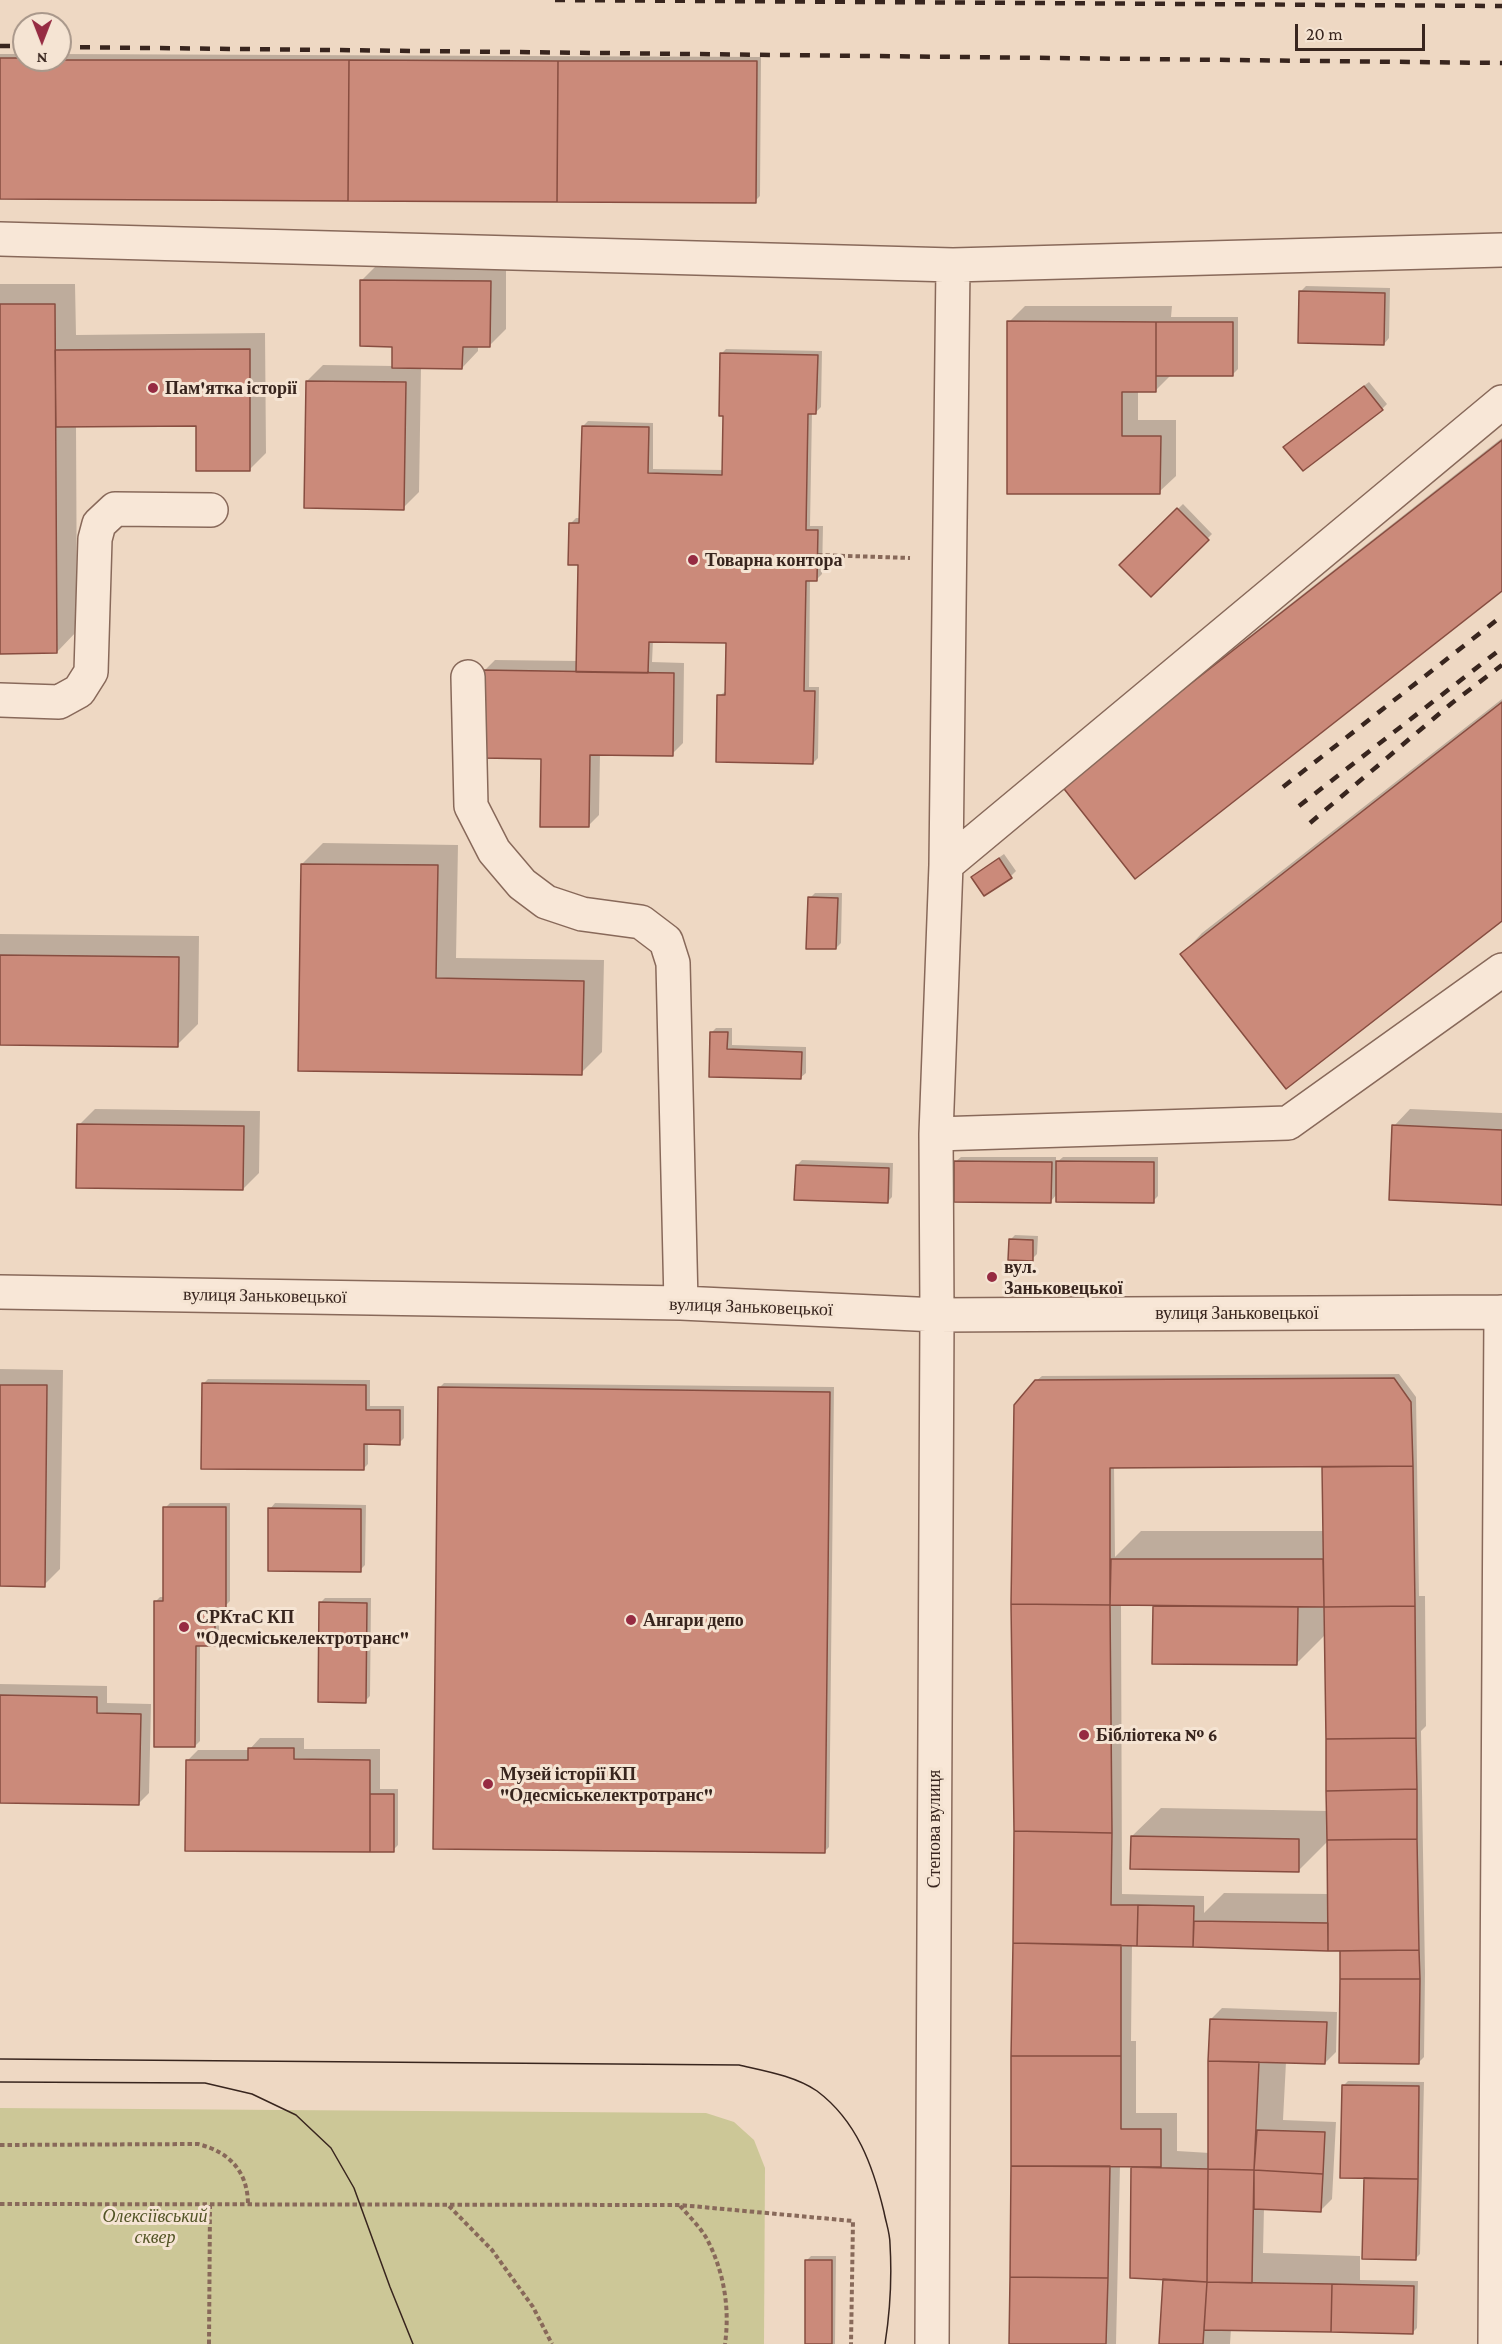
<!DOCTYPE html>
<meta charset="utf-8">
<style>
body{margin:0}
#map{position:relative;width:1502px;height:2344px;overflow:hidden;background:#eed8c3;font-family:"Crimson Pro",serif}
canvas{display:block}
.north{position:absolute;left:12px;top:12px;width:60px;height:60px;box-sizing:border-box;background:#f5e4d3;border:2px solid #a9988b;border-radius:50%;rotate:180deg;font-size:16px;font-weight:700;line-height:24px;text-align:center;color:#38251e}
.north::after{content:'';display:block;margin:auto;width:21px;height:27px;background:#962b42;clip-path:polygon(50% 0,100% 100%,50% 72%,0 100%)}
.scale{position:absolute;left:1295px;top:24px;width:130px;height:27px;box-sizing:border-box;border:3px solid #38251e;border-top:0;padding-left:8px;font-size:18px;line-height:21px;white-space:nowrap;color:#38251e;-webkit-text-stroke:4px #f5e4d3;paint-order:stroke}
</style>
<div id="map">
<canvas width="1502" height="2344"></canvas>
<div class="north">N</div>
<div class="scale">20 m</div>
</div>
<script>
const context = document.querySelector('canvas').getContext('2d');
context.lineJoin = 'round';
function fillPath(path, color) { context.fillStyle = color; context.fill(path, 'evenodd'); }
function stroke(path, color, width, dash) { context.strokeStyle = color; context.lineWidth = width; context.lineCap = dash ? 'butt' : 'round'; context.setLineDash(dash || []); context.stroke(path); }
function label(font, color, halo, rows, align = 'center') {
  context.font = font + ' "Crimson Pro",serif'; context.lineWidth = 6; context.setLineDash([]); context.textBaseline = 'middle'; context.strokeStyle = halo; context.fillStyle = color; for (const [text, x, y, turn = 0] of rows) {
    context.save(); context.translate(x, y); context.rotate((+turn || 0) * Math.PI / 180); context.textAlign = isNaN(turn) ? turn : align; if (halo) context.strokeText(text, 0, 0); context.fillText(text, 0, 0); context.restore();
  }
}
const green = new Path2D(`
 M 0,2108 L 706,2113 L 734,2122 L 754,2140 L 765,2168 L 764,2344 L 0,2344 Z`);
const shadow = new Path2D(`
 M 0,54 L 24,54 L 24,60 L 60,60 L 60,54 L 761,57 L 760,196 L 755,201 L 0,198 Z
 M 378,264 L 506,266 L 506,329 L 490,345 L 478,345 L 478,351 L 462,368 L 421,367 L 419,492 L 403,508 L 307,381 L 323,365 L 394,366 L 394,345 L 362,280 Z
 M 0,284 L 75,284 L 76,335 L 265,333 L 266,453 L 250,469 L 197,425 L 76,425 L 77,631 L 57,652 L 0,652 Z
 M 1306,286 L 1390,288 L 1389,338 L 1384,344 L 1301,291 Z
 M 1025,306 L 1172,306 L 1171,317 L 1238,317 L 1238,369 L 1233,374 L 1172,374 L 1155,391 L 1138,391 L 1138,420 L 1176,420 L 1176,476 L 1159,492 L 1009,322 Z
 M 726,349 L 822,351 L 821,407 L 816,412 L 812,412 L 810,526 L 823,526 L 822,574 L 817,579 L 810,579 L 809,687 L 819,687 L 818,758 L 813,763 L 719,696 L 726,691 L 727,642 L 653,640 L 652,662 L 684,663 L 683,743 L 672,754 L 600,754 L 599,815 L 588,826 L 484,671 L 495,660 L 578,661 L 580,563 L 571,523 L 576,518 L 581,518 L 583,426 L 588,421 L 653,423 L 653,469 L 724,470 L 725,415 L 721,354 Z
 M 1369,382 L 1387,404 L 1382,409 L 1290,442 Z
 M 1502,438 L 1502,589 L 1079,770 Z
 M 1183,504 L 1212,534 L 1151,595 L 1121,565 Z
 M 1502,699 L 1502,919 L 1182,954 L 1202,933 Z
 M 323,843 L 458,845 L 456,958 L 604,960 L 602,1052 L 581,1073 L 299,1070 L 302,864 Z
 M 1004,854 L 1016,871 L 1011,876 L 972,877 Z
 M 815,893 L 842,893 L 841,943 L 836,948 L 810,898 Z
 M 0,934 L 199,936 L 198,1024 L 177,1045 L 0,1043 Z
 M 716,1028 L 732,1028 L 732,1045 L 806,1047 L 806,1073 L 800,1078 L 710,1076 L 711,1033 Z
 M 95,1109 L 260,1111 L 259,1173 L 243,1189 L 79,1125 Z
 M 1410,1109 L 1502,1113 L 1502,1204 L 1394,1126 Z
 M 961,1157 L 1056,1157 L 1056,1163 L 1063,1157 L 1158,1157 L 1158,1196 L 1153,1201 L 1057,1194 L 1051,1201 L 955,1162 Z
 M 802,1160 L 893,1163 L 892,1197 L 887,1202 L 797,1165 Z
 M 1015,1235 L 1038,1236 L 1037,1254 L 1032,1259 L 1010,1240 Z
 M 0,1369 L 63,1370 L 60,1569 L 44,1585 L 0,1585 Z
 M 1399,1374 L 1416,1397 L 1419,1596 L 1425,1596 L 1426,1726 L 1421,1731 L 1425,1973 L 1424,2057 L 1419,2062 L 1341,2061 L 1342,1950 L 1132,1944 L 1131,2041 L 1136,2041 L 1136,2113 L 1177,2113 L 1177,2151 L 1210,2153 L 1211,2019 L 1222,2008 L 1337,2012 L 1336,2052 L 1325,2063 L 1286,2062 L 1283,2120 L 1336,2122 L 1332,2199 L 1321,2210 L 1264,2208 L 1263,2253 L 1360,2256 L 1360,2280 L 1418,2281 L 1417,2328 L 1412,2333 L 1231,2329 L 1230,2344 L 1160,2344 L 1164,2278 L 1131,2276 L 1133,2165 L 1120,2165 L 1116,2344 L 1010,2344 L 1036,1381 L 1042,1376 ZM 1114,1466 L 1324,1466 L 1325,1531 L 1141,1531 L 1115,1557 ZM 1121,1604 L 1154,1604 L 1154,1662 L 1297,1663 L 1326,1634 L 1328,1811 L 1161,1808 L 1132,1836 L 1298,1871 L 1329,1840 L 1329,1894 L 1224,1893 L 1204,1913 L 1204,1896 L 1122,1894 Z
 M 208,1379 L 370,1380 L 370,1406 L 404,1406 L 404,1438 L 399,1443 L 368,1443 L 368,1464 L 363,1469 L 203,1384 Z
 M 444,1383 L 834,1387 L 829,1847 L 824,1852 L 439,1388 Z
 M 170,1503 L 230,1503 L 230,1601 L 225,1606 L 219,1606 L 219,1640 L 214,1645 L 200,1645 L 200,1741 L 195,1746 L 155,1602 L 160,1597 L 164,1597 L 165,1508 Z
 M 275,1503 L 366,1505 L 365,1565 L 360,1570 L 270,1509 Z
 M 325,1598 L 371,1598 L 370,1696 L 365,1701 L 320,1603 Z
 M 0,1684 L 107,1686 L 107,1703 L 151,1704 L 149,1793 L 138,1804 L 0,1801 Z
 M 260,1738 L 304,1738 L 304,1749 L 380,1749 L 380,1789 L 398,1789 L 398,1845 L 393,1850 L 187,1761 L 198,1750 L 249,1750 Z
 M 1348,2081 L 1424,2082 L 1420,2254 L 1415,2259 L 1365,2177 L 1343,2086 Z
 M 811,2256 L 836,2256 L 835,2344 L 806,2344 L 806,2261 Z`);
const building = new Path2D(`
 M 0,58 L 24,58 L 24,60 L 349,60 L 348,201 L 0,199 Z
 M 349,60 L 558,61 L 557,202 L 348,201 Z
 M 558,61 L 757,61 L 756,203 L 557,202 Z
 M 360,280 L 491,281 L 490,347 L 463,347 L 462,369 L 392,368 L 392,347 L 360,346 Z
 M 1299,291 L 1385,293 L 1384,345 L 1298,343 Z
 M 0,304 L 55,304 L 57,653 L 0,654 Z
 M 1007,321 L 1156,322 L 1156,392 L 1122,392 L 1122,436 L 1161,436 L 1160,494 L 1007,494 Z
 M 1156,322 L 1233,322 L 1233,376 L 1156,376 Z
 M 250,349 L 250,471 L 196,471 L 196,426 L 56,427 L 55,350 Z
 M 720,353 L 818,355 L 816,414 L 808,414 L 806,530 L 818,530 L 817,581 L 806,581 L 804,691 L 815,691 L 813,764 L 716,762 L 717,695 L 725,695 L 726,643 L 649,642 L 648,673 L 576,672 L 578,565 L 568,565 L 569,523 L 579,523 L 582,426 L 649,427 L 648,473 L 722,475 L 723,416 L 719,416 Z
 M 306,381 L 406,382 L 404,510 L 304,508 Z
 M 1364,386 L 1383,410 L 1303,471 L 1283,447 Z
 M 1502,440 L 1502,591 L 1135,879 L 1061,785 Z
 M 1177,508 L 1209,540 L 1151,597 L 1119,565 Z
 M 482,670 L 674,673 L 673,756 L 590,755 L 589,827 L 540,827 L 541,759 L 481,758 Z
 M 1502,702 L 1502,921 L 1286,1089 L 1180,954 Z
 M 999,858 L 1012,878 L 984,896 L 971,877 Z
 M 301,864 L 438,865 L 436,978 L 584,981 L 582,1075 L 298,1071 Z
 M 808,897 L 838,898 L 836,949 L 806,949 Z
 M 0,955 L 179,957 L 178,1047 L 0,1045 Z
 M 710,1032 L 728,1032 L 727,1049 L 802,1052 L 801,1079 L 709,1077 Z
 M 77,1124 L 244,1126 L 243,1190 L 76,1188 Z
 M 1392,1125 L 1502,1130 L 1502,1205 L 1389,1200 Z
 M 954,1161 L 1052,1162 L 1051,1203 L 954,1202 Z
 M 1056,1161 L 1154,1162 L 1154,1203 L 1056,1202 Z
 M 796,1165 L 889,1168 L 888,1203 L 794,1200 Z
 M 1009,1239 L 1033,1240 L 1033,1261 L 1008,1260 Z
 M 1394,1378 L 1411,1402 L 1413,1466 L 1110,1468 L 1110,1605 L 1011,1604 L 1014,1405 L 1035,1380 Z
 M 202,1383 L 366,1385 L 366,1410 L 400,1410 L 400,1445 L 364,1444 L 364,1470 L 201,1469 Z
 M 0,1385 L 47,1385 L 45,1587 L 0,1586 Z
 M 438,1387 L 830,1392 L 825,1853 L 433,1849 Z
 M 1413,1466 L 1415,1606 L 1324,1607 L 1322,1467 Z
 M 163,1507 L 226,1507 L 226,1608 L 215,1608 L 215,1646 L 196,1646 L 195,1747 L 154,1747 L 154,1601 L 163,1601 Z
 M 268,1508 L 361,1509 L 361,1572 L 268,1571 Z
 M 1111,1559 L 1323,1559 L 1324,1607 L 1110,1605 Z
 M 319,1602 L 367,1603 L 366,1703 L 318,1702 Z
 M 1011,1604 L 1110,1605 L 1112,1833 L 1014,1831 Z
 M 1153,1606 L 1298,1607 L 1297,1665 L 1152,1664 Z
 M 1415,1606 L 1416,1738 L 1326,1739 L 1324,1607 Z
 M 0,1695 L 97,1697 L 97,1713 L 141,1714 L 139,1805 L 0,1803 Z
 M 1416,1738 L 1417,1789 L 1326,1791 L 1326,1739 Z
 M 248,1748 L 294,1748 L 294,1759 L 370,1760 L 370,1852 L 185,1851 L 186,1760 L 248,1760 Z
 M 1417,1789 L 1417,1839 L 1327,1840 L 1326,1791 Z
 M 370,1794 L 394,1794 L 394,1852 L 370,1852 Z
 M 1014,1831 L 1112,1833 L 1111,1905 L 1138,1905 L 1137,1946 L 1013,1943 Z
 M 1131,1836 L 1299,1839 L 1299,1872 L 1130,1869 Z
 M 1417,1839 L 1419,1950 L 1328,1951 L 1327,1840 Z
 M 1138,1905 L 1194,1906 L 1193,1947 L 1137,1946 Z
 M 1194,1921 L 1328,1923 L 1328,1951 L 1193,1947 Z
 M 1013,1943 L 1121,1945 L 1121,2056 L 1011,2056 Z
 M 1419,1950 L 1420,1979 L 1340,1979 L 1340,1951 Z
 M 1340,1979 L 1420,1979 L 1419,2064 L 1339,2063 Z
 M 1210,2019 L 1327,2022 L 1325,2064 L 1208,2061 Z
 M 1011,2056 L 1121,2056 L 1121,2129 L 1161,2129 L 1161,2167 L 1011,2166 Z
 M 1208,2061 L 1259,2062 L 1254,2170 L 1208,2169 Z
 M 1342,2085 L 1419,2086 L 1418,2179 L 1340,2178 Z
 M 1257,2130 L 1325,2132 L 1323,2174 L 1254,2170 Z
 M 1011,2166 L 1110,2166 L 1108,2278 L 1010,2277 Z
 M 1131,2167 L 1208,2169 L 1207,2282 L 1130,2278 Z
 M 1208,2169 L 1254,2170 L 1252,2283 L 1207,2282 Z
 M 1254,2170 L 1323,2174 L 1321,2212 L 1254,2209 Z
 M 1364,2178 L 1418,2179 L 1416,2260 L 1362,2259 Z
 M 805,2260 L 832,2260 L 832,2344 L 805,2344 Z
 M 1010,2277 L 1108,2278 L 1106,2344 L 1009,2344 Z
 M 1163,2279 L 1207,2282 L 1203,2344 L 1159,2344 Z
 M 1207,2282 L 1332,2284 L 1331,2332 L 1204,2330 Z
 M 1332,2284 L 1414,2286 L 1413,2334 L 1331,2332 Z`);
const path = new Path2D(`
 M 818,555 L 910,558
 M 0,2145 L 198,2144 C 230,2152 248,2172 248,2205
 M 0,2204 L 680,2205 L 853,2221 L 851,2344
 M 449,2206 L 492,2250 L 533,2307 L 552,2344
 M 680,2206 C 689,2216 700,2227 707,2239 C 724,2272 730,2308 725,2344
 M 209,2344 L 210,2205`);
const minor = new Path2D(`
 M 0,239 L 953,265 L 1502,250
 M 468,677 L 471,806 L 494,851 L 522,884 L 546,902 L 582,914 L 641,922 L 666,941 L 673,963 L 681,1303
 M 0,700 L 59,702 L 79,691 L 91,672 L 95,539 L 99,524 L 115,509 L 211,510
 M 946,865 L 1502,402
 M 936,1134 L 1288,1123 L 1502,970
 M 0,1292 L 681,1303 L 937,1315 L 1502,1312
 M 932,2344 L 937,1315 L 936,1134 L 946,865 L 953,265
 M 1495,2344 L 1501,1312`);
const tram = new Path2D(`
 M 0,2059 L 739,2065 C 765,2071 795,2076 817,2091 C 857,2121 873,2166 884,2212 C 886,2223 890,2233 890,2244 C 892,2277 890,2312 885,2344
 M 0,2082 L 205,2083 L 252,2094 L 296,2115 L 331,2148 L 354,2188 L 390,2287 L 413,2344`);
const rail = new Path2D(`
 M 555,0 L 1502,6
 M 0,46 L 24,46
 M 60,47 L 1502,63
 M 1283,787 L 1502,616
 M 1299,806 L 1502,648
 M 1310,823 L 1452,703 L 1502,665`);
const markers = [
 [153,388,6,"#962b42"],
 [693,560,6,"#962b42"],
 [992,1277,6,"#962b42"],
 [631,1620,6,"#962b42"],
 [184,1627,6,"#962b42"],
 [1084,1735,6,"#962b42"],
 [488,1784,6,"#962b42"]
];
const poiNames = [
 ["Пам'ятка історії",165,388],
 ["Товарна контора",705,560],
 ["вул.",1004,1267],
 ["Заньковецької",1004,1288],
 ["СРКтаС КП",196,1617],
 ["\"Одесміськелектротранс\"",196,1638],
 ["Ангари депо",643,1620],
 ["Бібліотека № 6",1096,1735],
 ["Музей історії КП",500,1774],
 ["\"Одесміськелектротранс\"",500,1795]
];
const streetNames = [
 ["вулиця Заньковецької",265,1296,1],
 ["вулиця Заньковецької",751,1307,2],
 ["вулиця Заньковецької",1237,1313],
 ["Степова вулиця",934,1829,-90]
];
const parkNames = [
 ["Олексіївський",155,2216],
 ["сквер",155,2237]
];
fillPath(green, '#ccc797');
fillPath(shadow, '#0003');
fillPath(building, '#cb8a7a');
stroke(building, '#874d40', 1.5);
stroke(minor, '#88695a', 36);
stroke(path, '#88695a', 4, [4.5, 3]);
stroke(minor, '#f8e7d7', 33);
stroke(tram, '#38251e', 1.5);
stroke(rail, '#38251e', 4.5, [10, 10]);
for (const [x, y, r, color] of markers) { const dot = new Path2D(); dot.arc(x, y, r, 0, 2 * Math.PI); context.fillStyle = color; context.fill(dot); stroke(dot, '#f5e4d3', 2); }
label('bold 18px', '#38251e', '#f5e4d3', poiNames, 'left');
label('18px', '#38251e', '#f5e4d3', streetNames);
label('italic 18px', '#525425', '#f5e4d3', parkNames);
</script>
